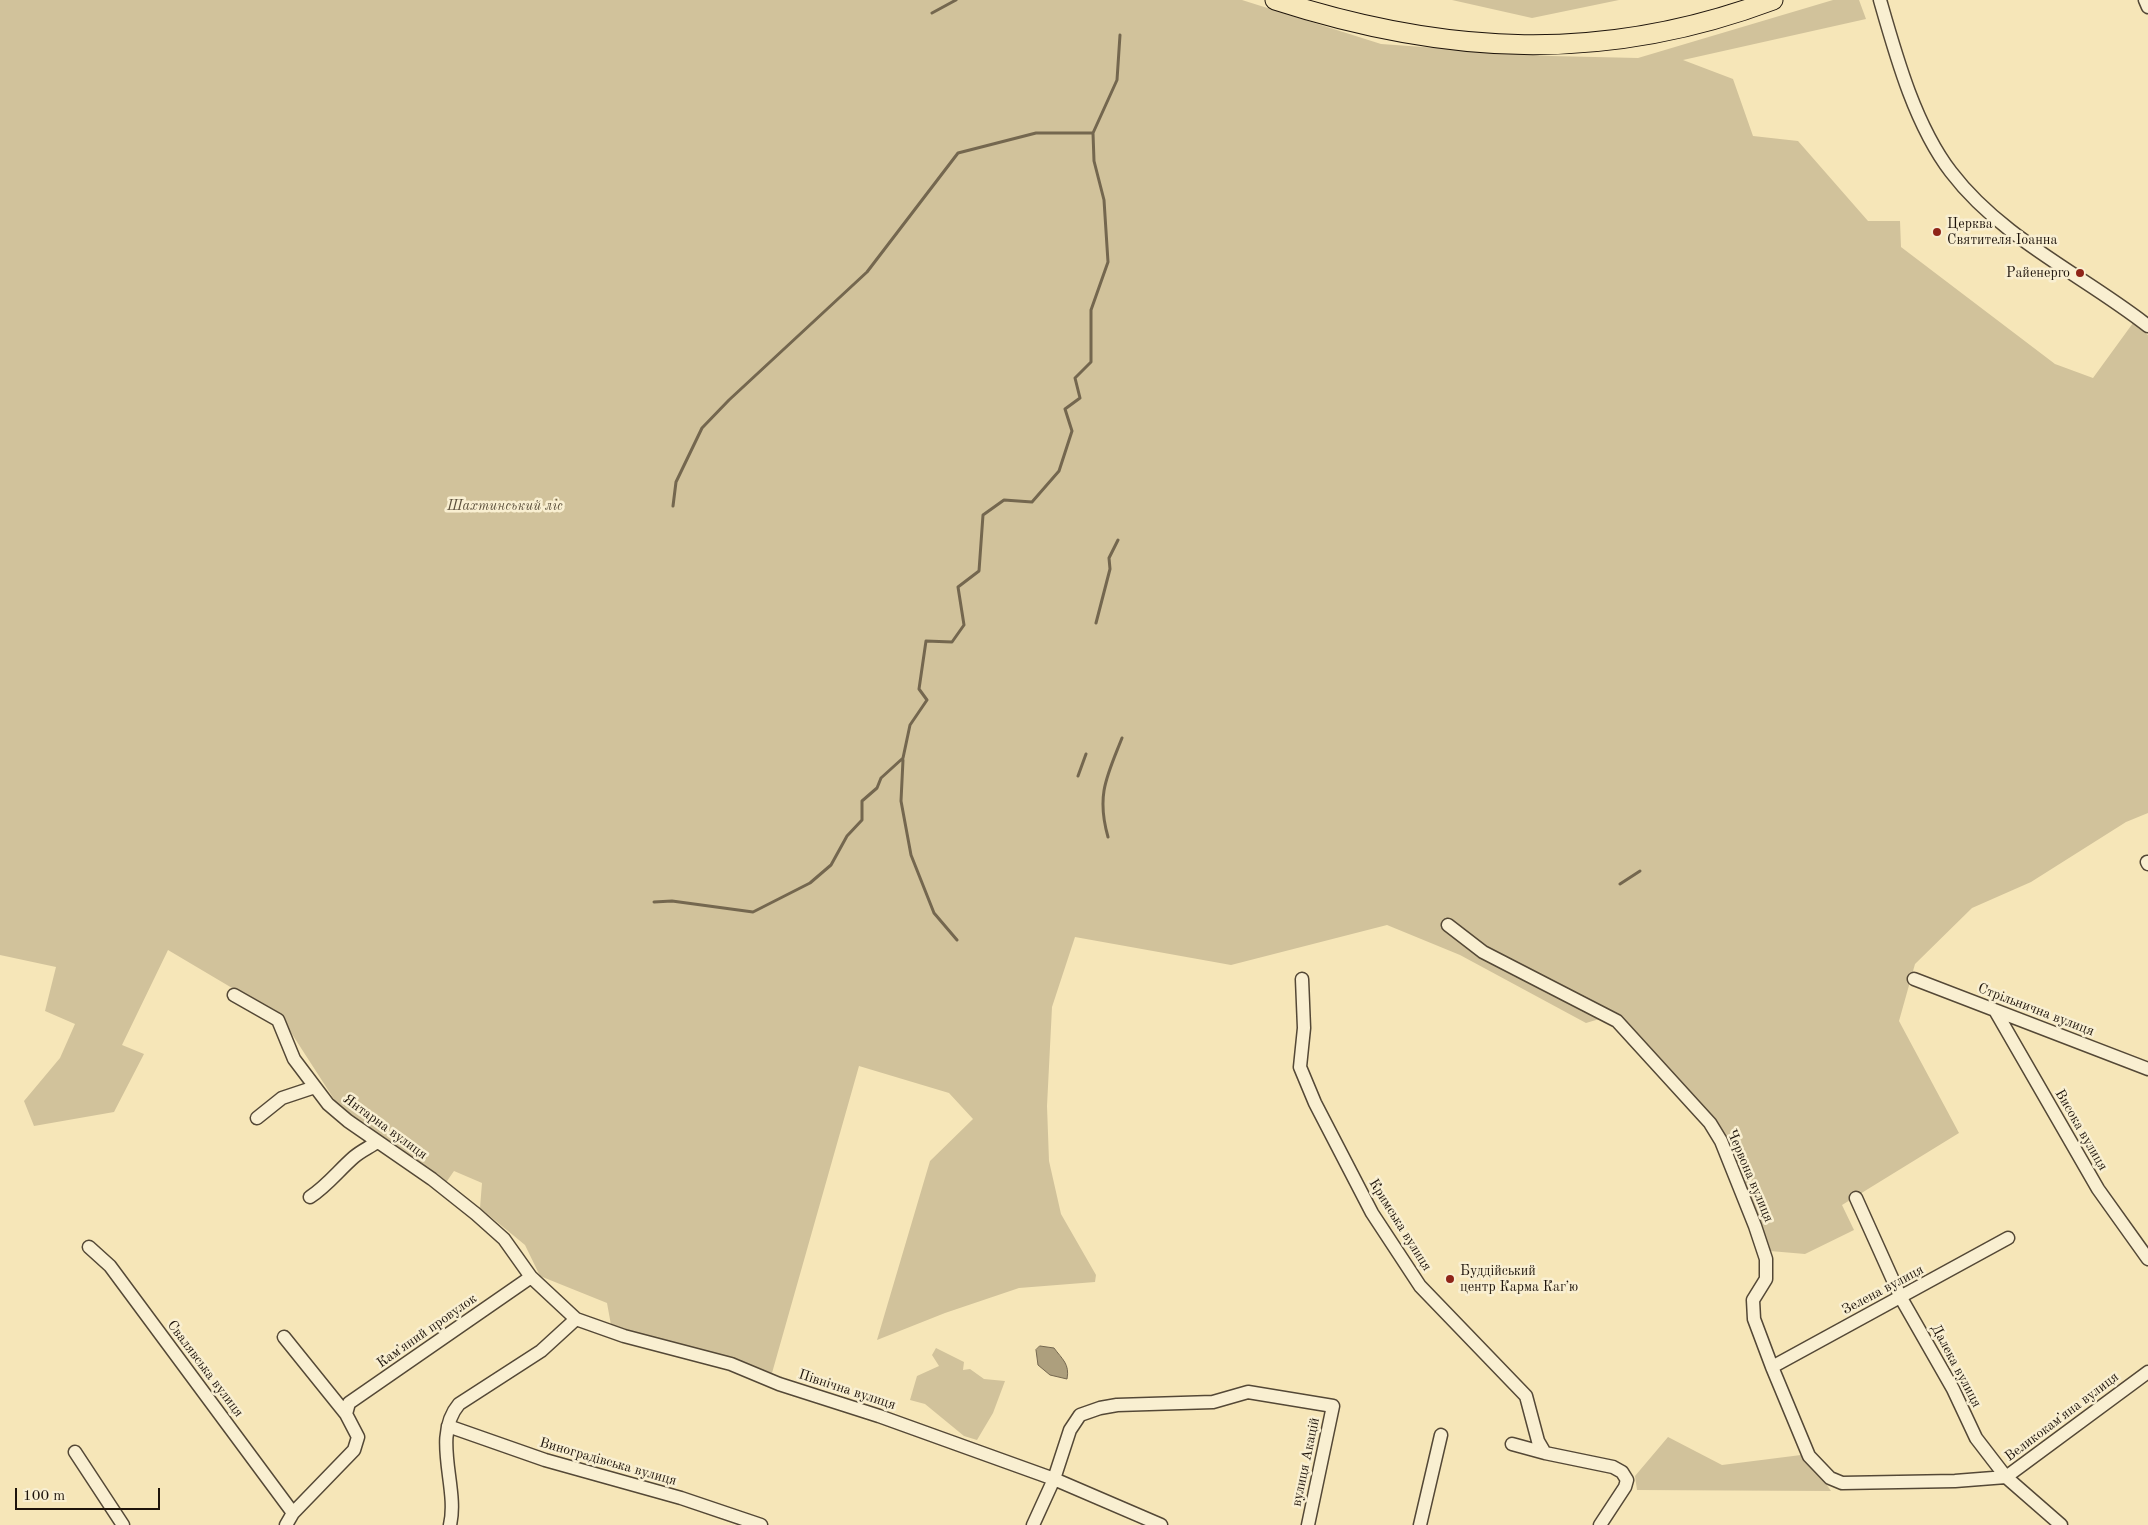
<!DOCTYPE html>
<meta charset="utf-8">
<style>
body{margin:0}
#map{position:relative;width:2148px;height:1525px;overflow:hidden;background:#f6e6b8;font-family:"Old Standard TT",serif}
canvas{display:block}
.scale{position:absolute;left:15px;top:1488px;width:145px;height:22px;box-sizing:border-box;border:2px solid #1e140b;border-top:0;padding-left:6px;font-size:15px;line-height:18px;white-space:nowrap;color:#1e140b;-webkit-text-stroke:4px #f9efd1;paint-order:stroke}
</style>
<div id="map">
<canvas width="2148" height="1525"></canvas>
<div class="scale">100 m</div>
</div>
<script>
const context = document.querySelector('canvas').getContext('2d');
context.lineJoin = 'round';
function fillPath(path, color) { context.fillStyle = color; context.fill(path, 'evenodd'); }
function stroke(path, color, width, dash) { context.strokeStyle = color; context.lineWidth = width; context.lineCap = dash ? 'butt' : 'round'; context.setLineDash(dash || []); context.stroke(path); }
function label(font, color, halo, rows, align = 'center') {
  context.font = font + ' "Old Standard TT",serif'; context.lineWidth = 5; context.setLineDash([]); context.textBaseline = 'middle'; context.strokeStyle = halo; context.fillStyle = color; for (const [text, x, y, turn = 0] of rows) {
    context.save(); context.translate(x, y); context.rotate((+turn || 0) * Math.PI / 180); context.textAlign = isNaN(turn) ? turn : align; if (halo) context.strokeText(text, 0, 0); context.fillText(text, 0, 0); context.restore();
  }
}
const green = new Path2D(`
 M 0,0 L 1242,0 L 1381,44 L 1551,56 L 1638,58 L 1833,0 L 1859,0 L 1866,19 L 1683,60 L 1733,79 L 1753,136 L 1798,141 L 1868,221 L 1900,221 L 1901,247 L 2055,364 L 2093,378 L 2133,323 L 2148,335 L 2148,813 L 2126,822 L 2031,882 L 1972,908 L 1915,964 L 1899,1021 L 1959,1133 L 1842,1205 L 1854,1230 L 1805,1254 L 1770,1251 L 1720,1127 L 1616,1014 L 1586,1023 L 1460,955 L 1387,925 L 1231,965 L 1075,937 L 1052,1007 L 1047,1106 L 1049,1161 L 1061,1214 L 1096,1275 L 1095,1282 L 1019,1288 L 945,1313 L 877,1340 L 930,1161 L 973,1119 L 949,1093 L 859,1066 L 772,1373 L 724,1357 L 611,1325 L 607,1303 L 540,1276 L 525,1245 L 480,1208 L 482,1183 L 454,1171 L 445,1184 L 341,1110 L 281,1017 L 168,950 L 122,1045 L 144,1054 L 114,1112 L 34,1126 L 24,1101 L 60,1058 L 75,1024 L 45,1011 L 56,967 L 0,955 Z
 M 1452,0 L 1619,0 L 1532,18 Z
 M 936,1348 L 964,1362 L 963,1370 L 970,1369 L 984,1379 L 1005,1381 L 993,1413 L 977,1440 L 964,1436 L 925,1404 L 910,1400 L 917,1376 L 939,1366 L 932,1355 Z
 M 1668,1437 L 1722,1465 L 1801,1455 L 1820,1475 L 1831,1491 L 1637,1490 L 1635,1476 Z`);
const water = new Path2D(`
 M 1040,1346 L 1054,1348 C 1062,1359 1070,1364 1067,1379 L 1050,1375 L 1038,1365 L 1036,1350 Z`);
const stream = new Path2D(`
 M 932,13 L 956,0
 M 673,506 L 676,482 L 702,428 L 729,400 L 867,272 L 958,153 L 1036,133 L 1093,133
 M 1096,623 L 1110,569 L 1109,558 L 1118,540
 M 903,760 L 901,801 L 911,855 L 934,913 L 957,940
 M 1078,776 L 1086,754
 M 1108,837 C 1096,795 1107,776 1122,738
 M 1620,884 L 1640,871
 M 654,902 L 672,901 L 753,912 L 810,883 L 831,865 L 847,836 L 862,820 L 862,801 L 877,788 L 881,778 L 903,758 L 910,725 L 927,700 L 919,689 L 926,641 L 952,642 L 964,625 L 958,587 L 979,571 L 983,515 L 1004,500 L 1032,502 L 1059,471 L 1072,431 L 1065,409 L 1080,398 L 1075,378 L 1091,362 L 1091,310 L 1108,262 L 1104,200 L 1094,161 L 1093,133 L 1117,80 L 1120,35`);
const minor = new Path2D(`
 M 1880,0 C 1896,56 1915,125 1951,172 C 2002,239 2083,275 2148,326
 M 2145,0 L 2148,7
 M 2147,862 L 2148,864
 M 1448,925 L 1483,952 L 1617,1021 L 1710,1123 L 1721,1141 L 1755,1226 L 1766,1259 L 1766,1279 L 1753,1300 L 1754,1319 L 1772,1367 L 1809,1456 L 1830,1478 L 1842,1483 L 1955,1481 L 2006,1477 L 2148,1372
 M 1302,979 L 1304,1028 L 1300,1067 L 1315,1103 L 1372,1213 L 1420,1286 L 1526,1396 L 1538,1441 L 1545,1453
 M 1914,979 L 2148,1069
 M 234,995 L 278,1020 L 294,1059 L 328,1104 L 348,1121 L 432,1179 L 476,1214 L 504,1239 L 531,1277 L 576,1319 L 624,1336 L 731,1364 L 779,1384 L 879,1416 L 1054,1479 L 1161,1525
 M 1996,1012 L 2098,1189 L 2148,1259
 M 257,1118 L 282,1098 L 315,1087
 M 310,1197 C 327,1186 339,1170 354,1157 C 361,1151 370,1147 377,1142
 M 1856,1198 L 1901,1298 L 1953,1389 L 1976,1438 L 2006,1477 L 2061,1525
 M 89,1247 L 110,1266 L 293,1513
 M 284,1337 L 346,1414 L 358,1437 L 354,1450 L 293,1513 L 286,1525
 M 1772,1367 L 2008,1238
 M 346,1414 L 349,1403 L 531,1277
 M 448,1426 L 545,1460 L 681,1498 L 761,1525
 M 1512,1444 L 1545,1453 L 1613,1467 L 1622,1472 L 1627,1480 L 1625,1487 L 1600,1525
 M 75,1452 L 123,1525
 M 450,1525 C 459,1487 431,1437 459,1404 L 541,1351 L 576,1319
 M 1033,1525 L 1054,1479 L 1070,1430 L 1080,1415 L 1100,1408 L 1117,1405 L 1213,1402 L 1248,1392 L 1333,1406 L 1308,1525
 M 1420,1525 L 1441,1435`);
const highway = new Path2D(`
 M 1275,0 C 1445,55 1603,64 1773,0`);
const markers = [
 [1937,232,5,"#8f2418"],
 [2080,273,5,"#8f2418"],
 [1450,1279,5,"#8f2418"]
];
const poiNames = [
 ["Церква",1947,224],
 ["Святителя Іоанна",1947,240],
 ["Райенерго",2070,273,"right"],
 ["Буддійський",1460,1271],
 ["центр Карма Кагʼю",1460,1287]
];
const parkNames = [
 ["Шахтинський ліс",505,506]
];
const streetNames = [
 ["Стрільнична вулиця",2036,1010,21],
 ["Янтарна вулиця",385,1127,36],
 ["Висока вулиця",2081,1130,60],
 ["Червона вулиця",1750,1176,67],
 ["Кримська вулиця",1400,1225,58],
 ["Зелена вулиця",1883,1290,-28],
 ["Камʼяний провулок",427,1331,-35],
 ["Далека вулиця",1956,1366,62],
 ["Свалявська вулиця",205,1369,53],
 ["Північна вулиця",847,1390,18],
 ["Великокамʼяна вулиця",2062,1417,-37],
 ["Виноградівська вулиця",608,1462,16],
 ["вулиця Акацій",1306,1462,-78]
];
fillPath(green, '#d1c29b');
fillPath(water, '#ad9f7d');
stroke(water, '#74674f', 1);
stroke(stream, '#74674f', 3);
stroke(minor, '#544836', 15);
stroke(highway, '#1e140b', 21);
stroke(minor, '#f9efd1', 12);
stroke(highway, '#f6e6b8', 19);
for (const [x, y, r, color] of markers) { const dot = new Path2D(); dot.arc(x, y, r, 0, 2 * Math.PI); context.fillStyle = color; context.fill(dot); stroke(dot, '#f9efd1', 2); }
label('14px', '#1e140b', '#f9efd1', poiNames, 'left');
label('italic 14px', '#5d513d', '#f9efd1', parkNames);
label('14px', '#1e140b', '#f9efd1', streetNames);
</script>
